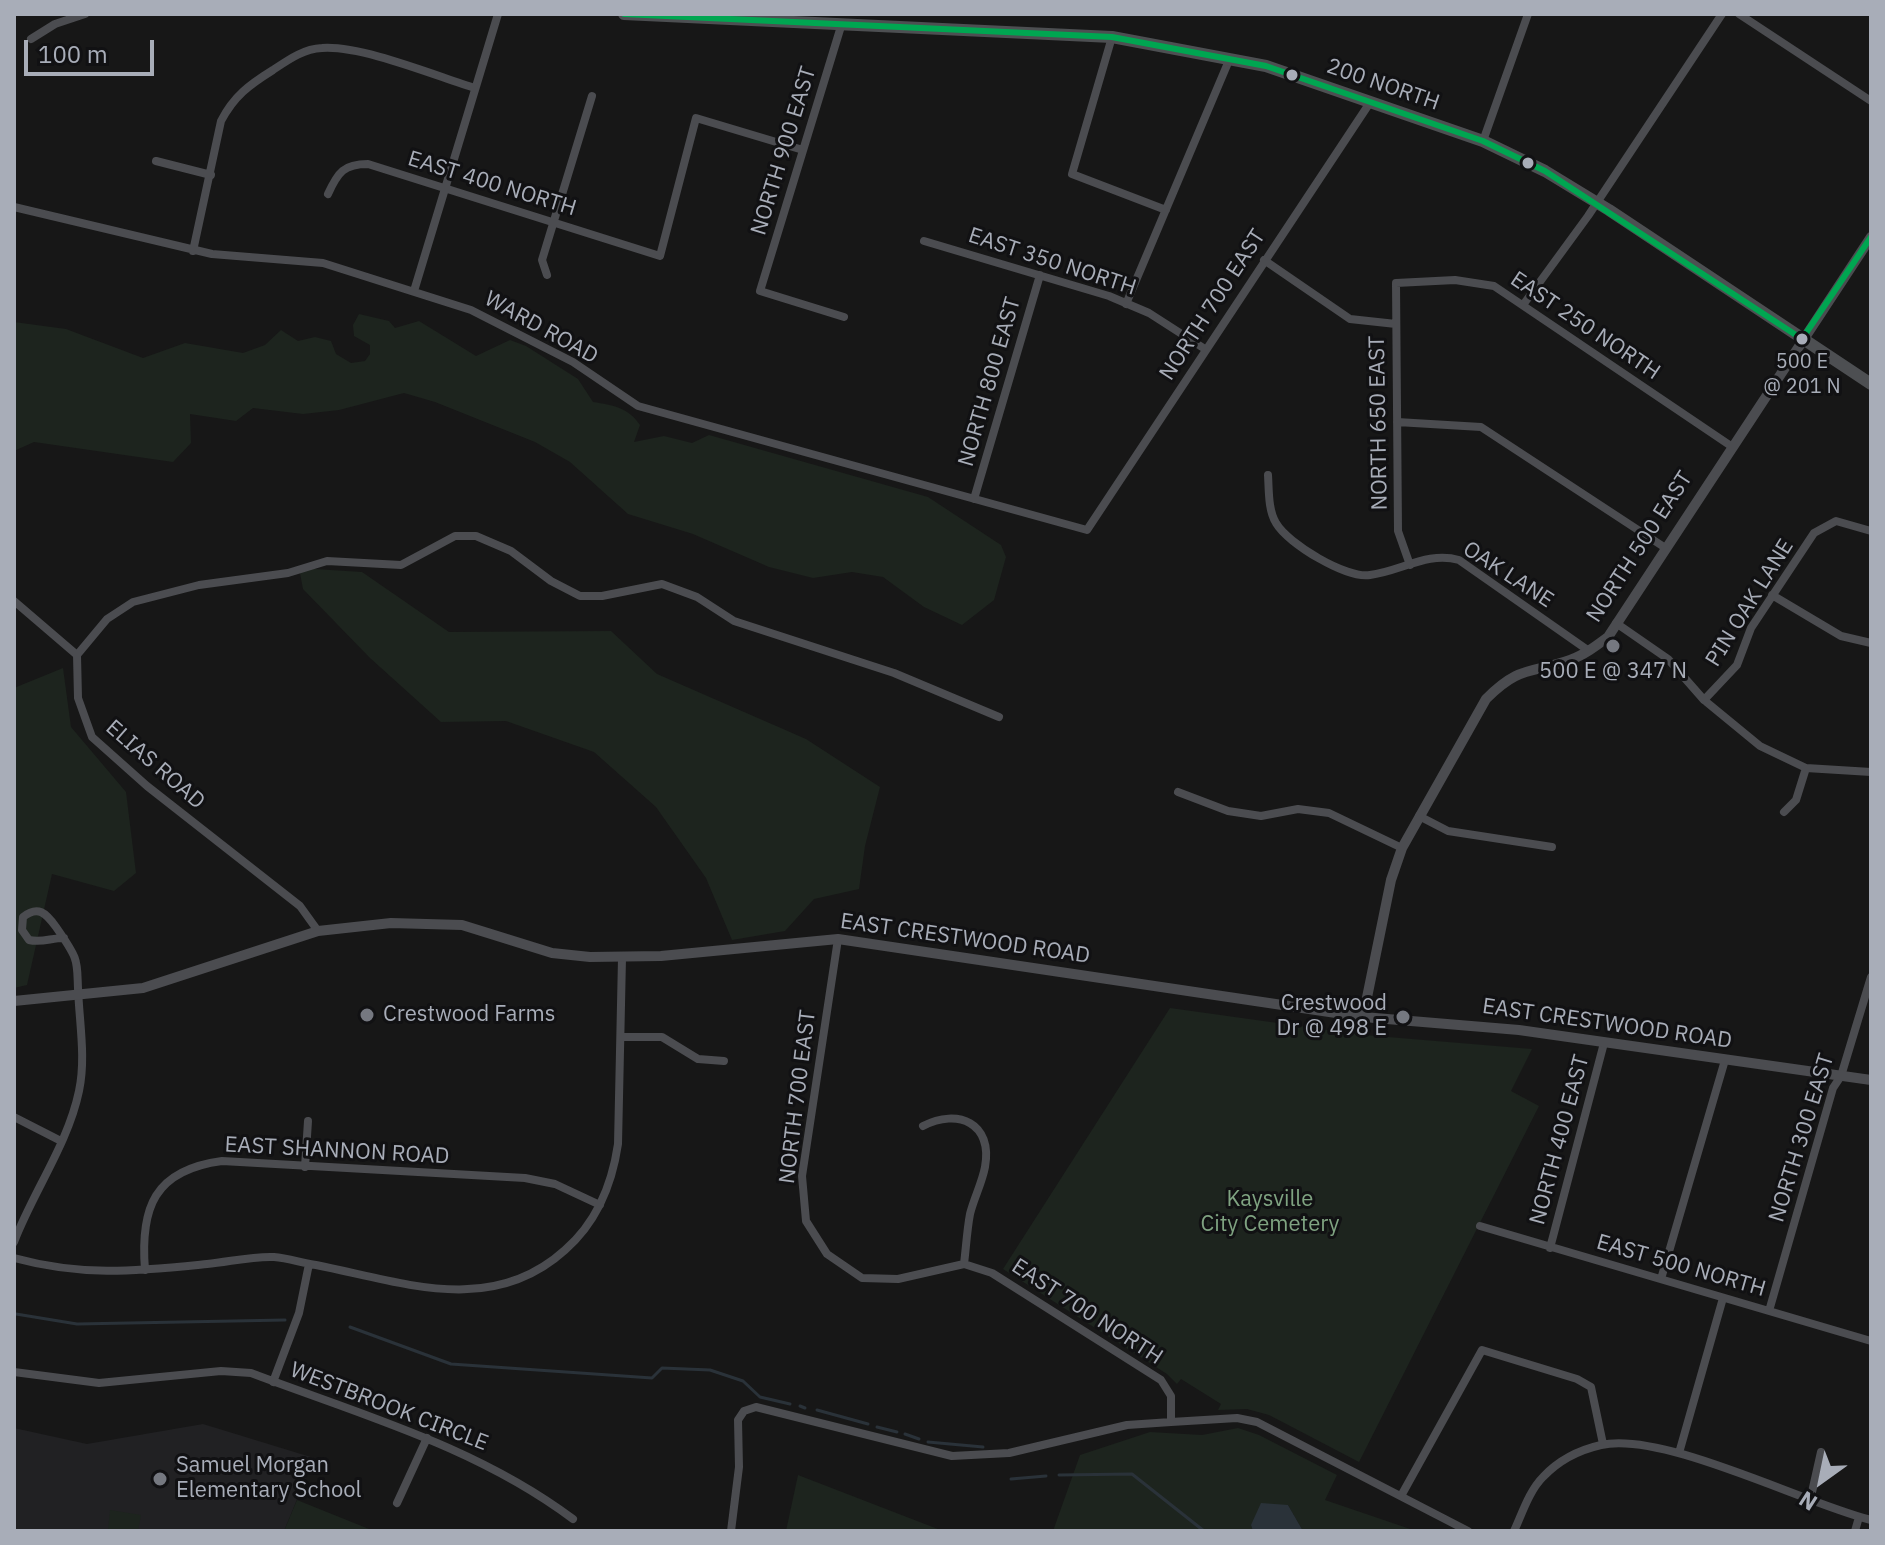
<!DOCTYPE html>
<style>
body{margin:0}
#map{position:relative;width:1885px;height:1545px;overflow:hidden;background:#171717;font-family:"IBM Plex Sans",sans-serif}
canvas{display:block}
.frame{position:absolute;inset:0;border:16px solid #a8adb8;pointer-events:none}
.north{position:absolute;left:1781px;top:1441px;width:80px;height:80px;-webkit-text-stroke:6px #111113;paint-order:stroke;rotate:213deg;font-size:22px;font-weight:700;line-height:32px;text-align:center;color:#a8adb8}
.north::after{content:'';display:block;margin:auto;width:28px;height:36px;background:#a8adb8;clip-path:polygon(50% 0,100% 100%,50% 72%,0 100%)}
.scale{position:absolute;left:24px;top:40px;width:130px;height:36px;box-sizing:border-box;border:4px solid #a8adb8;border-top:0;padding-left:10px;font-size:24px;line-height:28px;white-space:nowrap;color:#a8adb8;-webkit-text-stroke:6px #111113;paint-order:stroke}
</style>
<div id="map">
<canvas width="1885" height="1545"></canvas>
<div class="frame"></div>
<div class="north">N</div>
<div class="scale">100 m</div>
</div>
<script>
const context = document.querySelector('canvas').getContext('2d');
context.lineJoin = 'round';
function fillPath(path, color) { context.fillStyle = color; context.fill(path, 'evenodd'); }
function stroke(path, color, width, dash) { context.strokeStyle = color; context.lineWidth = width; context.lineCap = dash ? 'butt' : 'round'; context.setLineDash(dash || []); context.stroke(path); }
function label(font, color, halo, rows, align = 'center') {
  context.font = font + ' "IBM Plex Sans",sans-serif'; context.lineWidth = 6; context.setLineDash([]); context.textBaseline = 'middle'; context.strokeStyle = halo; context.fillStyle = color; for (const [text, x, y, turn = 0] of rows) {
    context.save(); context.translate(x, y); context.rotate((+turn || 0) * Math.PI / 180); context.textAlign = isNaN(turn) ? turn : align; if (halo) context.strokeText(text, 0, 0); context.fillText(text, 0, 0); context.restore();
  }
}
const built = new Path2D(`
 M 203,1424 L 314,1458 L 284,1531 L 14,1531 L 14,1428 L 87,1444 Z`);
const green = new Path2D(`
 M 359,314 L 389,321 L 395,328 L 419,321 L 476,356 L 510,340 L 526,346 L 578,379 L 593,402 C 613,405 629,408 640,425 L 634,442 L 664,436 L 692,443 L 709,435 L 928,497 L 1001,545 L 1006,557 L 994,600 L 962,625 L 924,607 L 883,577 L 852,572 L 813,578 L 769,567 L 693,534 L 628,514 L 570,462 L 535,442 L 435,402 L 404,393 L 339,410 L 303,414 L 253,408 L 236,421 L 190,414 L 191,443 L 173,462 L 34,442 L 14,451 L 14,322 L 66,329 L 143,358 L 185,343 L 243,353 L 265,345 L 281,330 L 298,341 L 315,337 L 331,341 L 336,354 L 351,363 L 365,361 L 370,354 L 370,345 L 354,336 L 353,325 Z
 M 299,568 L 362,572 L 449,632 L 611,631 L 657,674 L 806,739 L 880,787 L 865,846 L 859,889 L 814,899 L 785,931 L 732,940 L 706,878 L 656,807 L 594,752 L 506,721 L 441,722 L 370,658 L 303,589 Z
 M 63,668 L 71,727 L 126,792 L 136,873 L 114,891 L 52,874 L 27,985 L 14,988 L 14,688 Z
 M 1170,1008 L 1364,1035 L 1532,1049 L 1511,1091 L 1539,1106 L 1359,1462 L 1269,1415 L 1247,1409 L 1218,1410 L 1221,1404 L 1181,1379 L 1177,1384 L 1167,1374 L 1003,1269 Z
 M 1238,1428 L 1259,1435 L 1337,1475 L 1325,1500 L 1416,1531 L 1303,1531 L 1288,1505 L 1251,1525 L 1253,1531 L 1053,1531 L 1080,1455 L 1150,1432 L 1202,1435 Z
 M 798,1475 L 943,1531 L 786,1531 Z
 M 297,1500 L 374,1531 L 284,1531 Z
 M 110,1510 L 141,1515 L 138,1531 L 108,1531 Z`);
const water = new Path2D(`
 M 1261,1503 L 1288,1505 L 1303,1531 L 1253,1531 L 1251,1525 Z`);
const stream = new Path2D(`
 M 16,1314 L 77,1324 L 285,1320
 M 350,1327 L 451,1364 L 652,1378 L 662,1368 L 710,1370 L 743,1381 L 760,1397 L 790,1404
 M 800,1406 L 805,1408
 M 817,1410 L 868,1424
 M 877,1427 L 897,1432
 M 905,1434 L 919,1439
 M 928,1442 L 983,1447
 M 1059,1475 L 1132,1474 L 1204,1531
 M 1011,1479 L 1046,1476`);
const minor = new Path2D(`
 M 1739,14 L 1871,101
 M 842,23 L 760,291 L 844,317
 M 1112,37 L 1072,174 L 1166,210
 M 31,39 L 55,24 L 85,14
 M 1483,141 L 1528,14
 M 156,161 L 211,175
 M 328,194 C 338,172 344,164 368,164 L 660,256 L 696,118 L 803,150
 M 14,207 L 212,254 L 323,263 L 471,310 L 573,362 L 638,406 L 1087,530 L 1371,101
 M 924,241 L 1109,296 L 1149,313 L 1205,349
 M 193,251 L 221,121 C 234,96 249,85 273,70 C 288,60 303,49 322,48 C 361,45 436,76 475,88
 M 1264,260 L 1350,319 L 1396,324
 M 547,275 L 542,260 L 592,96
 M 414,291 L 498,14
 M 1126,304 L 1230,58
 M 1523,305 L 1588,216 L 1722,14
 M 1397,422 L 1481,427 L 1664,547
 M 1268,475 C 1269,490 1268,510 1276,523 C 1288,544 1347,579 1370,575 C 1401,571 1428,551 1459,560 L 1589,651
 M 974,499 L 1040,275
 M 1410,565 L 1398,531 L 1396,283 L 1455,280 L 1494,286 L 1731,446
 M 1772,595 L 1841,636 L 1871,643
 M 14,601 L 77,655 L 78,698 L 92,737 L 147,786 L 300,906 L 318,931
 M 1616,623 L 1668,659 L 1704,700 L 1760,746 L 1806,768 L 1871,772
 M 77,655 L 107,619 L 133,602 L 199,585 L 288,573 L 327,561 L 401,565 L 455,536 L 476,536 L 511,551 L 551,581 L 580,596 L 602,596 L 662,584 L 697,597 L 734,621 L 894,673 L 999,717
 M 1704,700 L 1737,665 L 1751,628 L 1814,533 L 1836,521 L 1871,531
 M 1178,792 L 1228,811 L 1261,816 L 1298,809 L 1329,813 L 1402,848
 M 1784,812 L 1796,800 L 1806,768
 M 1419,816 L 1448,831 L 1552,847
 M 838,939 L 802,1176 L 806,1221 L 827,1254 L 862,1278 L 898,1279 L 964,1264 L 992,1273 L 1161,1380 L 1171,1396 L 1171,1422 L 1237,1418 L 1257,1422 L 1468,1531
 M 621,1037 L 662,1037 L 698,1059 L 724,1061
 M 14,1117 L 61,1141
 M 923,1126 C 958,1108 993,1123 985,1167 C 982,1183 974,1198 970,1214 C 967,1230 966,1248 964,1264
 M 305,1167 L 308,1121
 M 1480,1226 L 1871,1341
 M 14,1242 C 33,1192 68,1144 79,1091 C 85,1063 81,1033 79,1005 C 75,960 84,967 56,927 C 46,913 38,905 23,917 L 22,930 L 29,940 C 42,943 51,938 64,938
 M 1550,1248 L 1604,1043
 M 14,1258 C 84,1277 136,1271 207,1264 C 229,1262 252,1256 274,1257 C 288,1258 302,1263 316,1265 C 402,1282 491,1317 565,1250 C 597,1222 612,1185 618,1144 L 622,958
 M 145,1270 C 140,1208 154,1170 222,1161 L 525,1178 L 555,1184 L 600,1205
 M 1661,1279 L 1725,1060
 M 1769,1311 L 1833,1088 L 1841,1076 L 1871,977
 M 14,1372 L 99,1383 L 221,1371 L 251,1373 C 362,1415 477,1447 573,1519
 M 273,1382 L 299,1313 L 309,1264
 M 1679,1453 L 1723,1298
 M 1401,1496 L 1482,1350 L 1577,1379 L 1591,1387 L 1603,1444
 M 1810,1501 L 1821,1452
 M 397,1503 L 427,1438
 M 731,1531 L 739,1467 L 738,1420 L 744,1411 L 756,1407 L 952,1456 L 1009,1453 L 1127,1425 L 1171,1422
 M 1514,1531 C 1522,1514 1529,1491 1543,1477 C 1558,1461 1579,1450 1601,1445 C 1663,1431 1803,1503 1871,1520
 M 1855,1531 L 1859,1517`);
const tertiary = new Path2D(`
 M 14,1001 L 143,988 L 318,931 L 391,923 L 462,925 L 552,953 L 590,957 L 661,956 L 838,939 L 1363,1017 L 1519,1030 L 1871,1080
 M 1363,1017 L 1391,880 L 1402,848 L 1486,699 C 1520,665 1530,674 1570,660 C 1584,655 1596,646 1608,637 L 1871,237`);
const primary = new Path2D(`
 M 624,14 L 1112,37 L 1266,66 L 1483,141 L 1545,171 L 1609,210 L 1871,384`);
const bus1 = new Path2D(`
 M 624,14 L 1112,37 L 1266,66 L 1483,141 L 1545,171 L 1802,339
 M 1802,339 L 1871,237`);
const markers = [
 [1292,75,7,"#a8adb8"],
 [1528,163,7,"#a8adb8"],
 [1802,339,7,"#a8adb8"],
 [1613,646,8,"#757880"],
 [367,1015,8,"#757880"],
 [1403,1017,8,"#757880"],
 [160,1479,8,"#757880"]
];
const busNames = [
 ["500 E",1802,362],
 ["@ 201 N",1802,387]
];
const streetNames = [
 ["200 NORTH",1383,85,19],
 ["NORTH 900 EAST",784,151,-73],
 ["EAST 400 NORTH",492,184,17],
 ["EAST 350 NORTH",1052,262,18],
 ["NORTH 700 EAST",1213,305,-57],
 ["EAST 250 NORTH",1585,326,34],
 ["WARD ROAD",541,328,29],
 ["NORTH 800 EAST",990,382,-74],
 ["NORTH 650 EAST",1379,423,-91],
 ["NORTH 500 EAST",1640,547,-57],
 ["OAK LANE",1508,575,33],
 ["PIN OAK LANE",1750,603,-58],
 ["ELIAS ROAD",155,765,41],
 ["EAST CRESTWOOD ROAD",965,939,8],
 ["EAST CRESTWOOD ROAD",1607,1024,8],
 ["NORTH 700 EAST",798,1097,-83],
 ["NORTH 300 EAST",1802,1138,-73],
 ["NORTH 400 EAST",1560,1140,-75],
 ["EAST SHANNON ROAD",337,1151,3],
 ["EAST 500 NORTH",1681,1266,16],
 ["EAST 700 NORTH",1087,1312,33],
 ["WESTBROOK CIRCLE",389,1407,21]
];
const poiNames = [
 ["500 E @ 347 N",1613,672,"center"],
 ["Crestwood",1387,1004,"right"],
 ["Dr @ 498 E",1387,1029,"right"],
 ["Crestwood Farms",383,1015],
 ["Samuel Morgan",176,1466],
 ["Elementary School",176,1491]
];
const parkNames = [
 ["Kaysville",1270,1200],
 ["City Cemetery",1270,1225]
];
fillPath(built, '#212123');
fillPath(green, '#1d241e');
fillPath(water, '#2a3239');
stroke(stream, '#2a3239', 3);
stroke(minor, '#4b4c50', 8);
stroke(tertiary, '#4b4c50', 10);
stroke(primary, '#4d4f52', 12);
stroke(bus1, '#00a651', 6);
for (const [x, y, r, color] of markers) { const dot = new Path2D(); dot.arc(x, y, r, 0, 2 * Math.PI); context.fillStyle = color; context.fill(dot); stroke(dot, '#111113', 3); }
label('20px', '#a8adb8', '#111113', busNames);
label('22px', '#a8adb8', '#111113', streetNames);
label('22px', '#a8adb8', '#111113', poiNames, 'left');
label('22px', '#7fa381', '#111113', parkNames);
</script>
